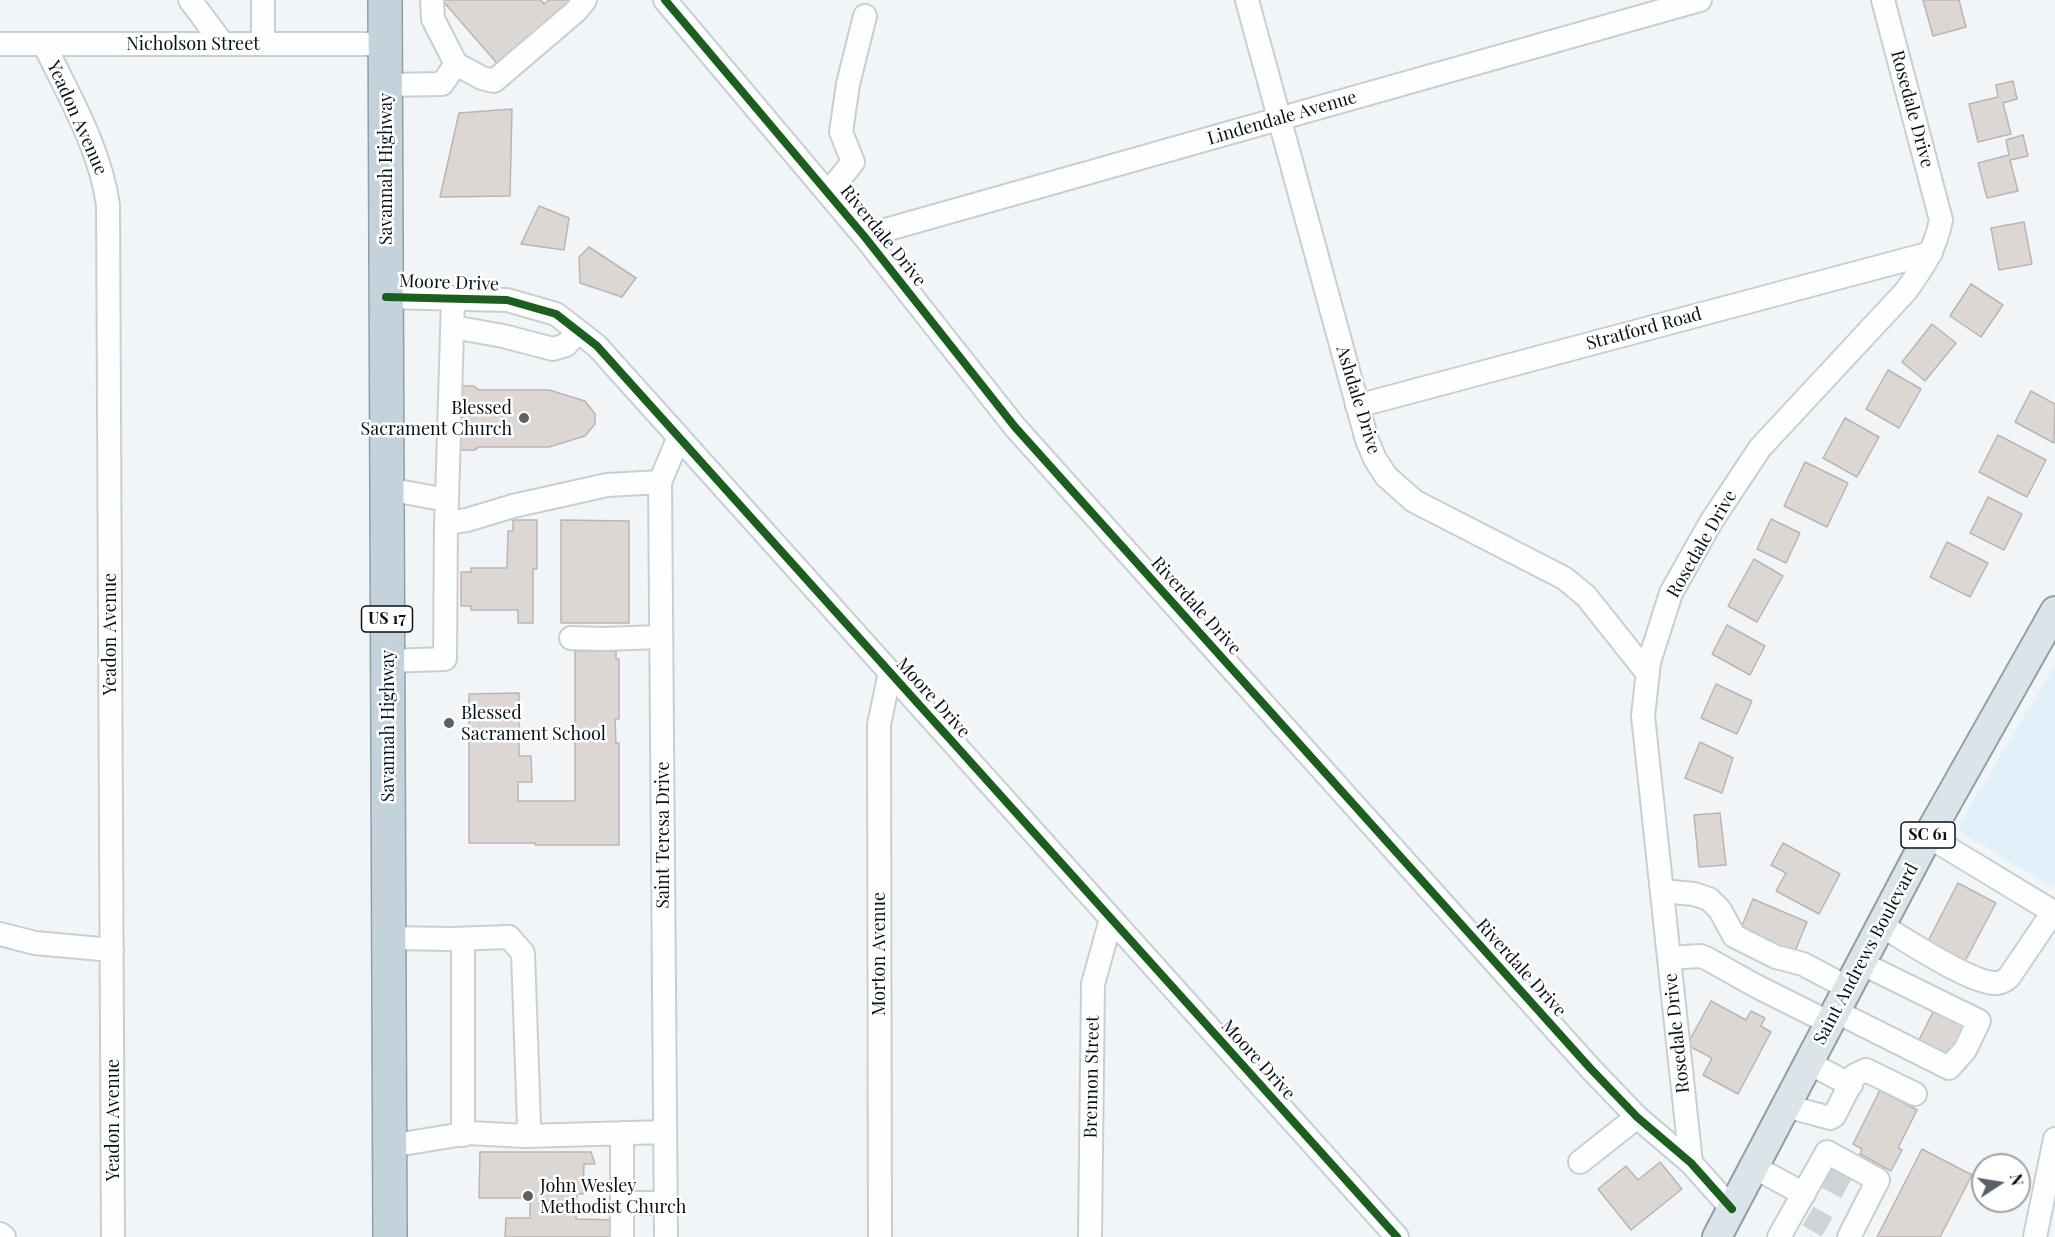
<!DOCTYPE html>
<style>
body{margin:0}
#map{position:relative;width:2055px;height:1237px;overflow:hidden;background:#f2f5f7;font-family:"Playfair Display",serif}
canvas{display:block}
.north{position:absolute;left:1971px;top:1153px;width:60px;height:60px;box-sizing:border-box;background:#fff;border:2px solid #9ba0a3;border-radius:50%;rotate:78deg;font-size:16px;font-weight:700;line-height:24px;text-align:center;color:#061118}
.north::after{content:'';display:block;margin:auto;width:21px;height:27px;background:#596166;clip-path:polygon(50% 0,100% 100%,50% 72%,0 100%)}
</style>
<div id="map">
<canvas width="2055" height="1237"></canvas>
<div class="north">N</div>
</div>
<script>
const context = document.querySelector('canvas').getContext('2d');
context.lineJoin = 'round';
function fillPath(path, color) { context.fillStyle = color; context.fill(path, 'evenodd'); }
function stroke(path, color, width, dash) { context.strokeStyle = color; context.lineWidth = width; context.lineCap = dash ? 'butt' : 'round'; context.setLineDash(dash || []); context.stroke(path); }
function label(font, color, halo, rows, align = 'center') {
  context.font = font + ' "Playfair Display",serif'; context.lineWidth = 5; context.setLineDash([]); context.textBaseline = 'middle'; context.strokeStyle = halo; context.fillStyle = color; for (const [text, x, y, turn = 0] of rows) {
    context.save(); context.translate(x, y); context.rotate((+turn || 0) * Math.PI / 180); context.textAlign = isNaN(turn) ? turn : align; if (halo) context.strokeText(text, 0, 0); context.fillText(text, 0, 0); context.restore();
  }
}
const built = new Path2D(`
 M 2055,665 L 2055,883 L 2052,887 L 1961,832 L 1959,825 Z`);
const building = new Path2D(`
 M 442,0 L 541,0 L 544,4 L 549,0 L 569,0 L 574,7 L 502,69 Z
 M 1923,0 L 1959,0 L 1966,27 L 1933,36 Z
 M 2013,81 L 2017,99 L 2003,103 L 2011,134 L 1978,142 L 1969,104 L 1998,97 L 1996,85 Z
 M 512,109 L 510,196 L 440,197 L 459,113 Z
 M 2023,135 L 2028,156 L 2010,160 L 2018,191 L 1987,198 L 1978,163 L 2009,155 L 2006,140 Z
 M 539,206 L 569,218 L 564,250 L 521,244 Z
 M 2024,222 L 2032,264 L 1999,270 L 1991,228 Z
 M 589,247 L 636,278 L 622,297 L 580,283 L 579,257 Z
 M 1971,284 L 2003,305 L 1981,337 L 1950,316 Z
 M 1932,324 L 1956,343 L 1925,381 L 1902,362 Z
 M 1888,370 L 1921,389 L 1899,428 L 1866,409 Z
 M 458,386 L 474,386 L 479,390 L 549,390 L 585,401 L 595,414 L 595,424 L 585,436 L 549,447 L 479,447 L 474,450 L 458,450 L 458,434 L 462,433 L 462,403 L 458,403 Z
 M 2031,391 L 2055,404 L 2054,443 L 2015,422 Z
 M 1845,418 L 1879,437 L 1857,477 L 1823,458 Z
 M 1998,435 L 2046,460 L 2027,497 L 1979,472 Z
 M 1805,462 L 1848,483 L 1827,527 L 1784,506 Z
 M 1988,497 L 2022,514 L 2004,550 L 1970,533 Z
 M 1771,519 L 1800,533 L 1786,563 L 1757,549 Z
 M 513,520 L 537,520 L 537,569 L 533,569 L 533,623 L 518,623 L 518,610 L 471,610 L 471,606 L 461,606 L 461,572 L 471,572 L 471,568 L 507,568 L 508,531 L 513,531 Z
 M 561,520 L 629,521 L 629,623 L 561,623 Z
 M 1947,542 L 1988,563 L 1970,597 L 1930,577 Z
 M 1754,559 L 1783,576 L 1757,622 L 1728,606 Z
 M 1727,625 L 1765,646 L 1750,675 L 1712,654 Z
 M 575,651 L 616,651 L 616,659 L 619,659 L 619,719 L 615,719 L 616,743 L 619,743 L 619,845 L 535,845 L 535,843 L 469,843 L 469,694 L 519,693 L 519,756 L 531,756 L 532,782 L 518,782 L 518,801 L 575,801 Z
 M 1716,684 L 1752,701 L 1737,734 L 1701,718 Z
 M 1700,742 L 1733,758 L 1722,793 L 1685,778 Z
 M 1720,813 L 1726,865 L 1699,867 L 1694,815 Z
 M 1783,843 L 1840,874 L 1819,914 L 1776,891 L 1786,873 L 1771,865 Z
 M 1958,883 L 1996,903 L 1964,963 L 1927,943 Z
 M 1753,899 L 1807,922 L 1793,956 L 1739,933 Z
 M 1711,1001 L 1746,1020 L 1751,1011 L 1765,1018 L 1761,1026 L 1771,1032 L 1738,1094 L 1703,1075 L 1712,1058 L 1687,1045 Z
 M 1935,1008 L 1967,1025 L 1949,1059 L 1918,1042 Z
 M 1880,1090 L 1917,1110 L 1898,1148 L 1902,1150 L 1891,1171 L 1860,1154 L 1862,1149 L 1853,1144 Z
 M 1922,1149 L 1972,1175 L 1940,1237 L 1877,1237 Z
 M 480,1152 L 591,1152 L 595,1164 L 584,1164 L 583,1194 L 577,1194 L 576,1219 L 614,1220 L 614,1237 L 505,1237 L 506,1218 L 530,1218 L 530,1198 L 479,1198 Z
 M 1660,1162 L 1682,1189 L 1631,1230 L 1598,1189 L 1626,1166 L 1638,1180 Z`);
const minorTunnel = new Path2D(`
 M 1827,1178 L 1855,1193
 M 1808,1216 L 1834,1231`);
const minor = new Path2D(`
 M 190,0 L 223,44
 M 263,0 L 263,44
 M 665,0 L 864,236 L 1015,427 L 1590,1068 L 1637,1117 L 1691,1163 L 1732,1209
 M 1247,0 L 1367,440 L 1375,459 L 1386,476 L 1414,501 L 1564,578 L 1586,596 L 1648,674
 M 0,44 L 385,44
 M 44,44 C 69,96 100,148 108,205 L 113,1237
 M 456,64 L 482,78 L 494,81 L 576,11 L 585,0
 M 385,85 L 442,84 L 456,64 L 433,19 L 432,0
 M 828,193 L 853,162 L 841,132 L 848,84 L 865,16
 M 864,236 L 1700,0
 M 386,297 L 507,300 L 556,314 L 597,346 L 1397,1237
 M 453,327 L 503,336 L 553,349 L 566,345 L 578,331
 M 1357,406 L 1931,253
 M 387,489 L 447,500 L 446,523 L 467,520 L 513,506 L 607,485 L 660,482
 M 447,500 L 453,298
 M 571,638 L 602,639 L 661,637
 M 388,661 L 445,659 L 446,523
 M 1928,836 L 2055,913
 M 1662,891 L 1694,894 L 1709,899 L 1720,910 L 1734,936 L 1776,957 L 1803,964 L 1848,988
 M 1881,925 C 1904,939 1973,985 1997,983 C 2003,982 2006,980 2009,977 L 2053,912
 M 0,934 L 35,943 L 112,950
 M 389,938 L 452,939 L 509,937 L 523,953 L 529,1124 L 525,1136 L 469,1133 L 390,1146
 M 1669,958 L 1700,956 L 1706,958 L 1756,986 L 1830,1023
 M 1835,1011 L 1949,1068 L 1965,1050 L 1979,1021 L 1861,963
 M 1809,1063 L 1851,1085
 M 1786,1106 L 1830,1118 L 1834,1116 L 1855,1075 L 1866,1070 L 1915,1094
 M 622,1133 L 622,1237
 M 463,1135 L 463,939
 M 525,1136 L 665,1132
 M 1580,1162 L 1637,1117
 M 1691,1163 L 1643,716 L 1649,662 L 1671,593 L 1711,522 L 1760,448 L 1906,291 C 1923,267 1935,250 1941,220 L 1883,0
 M 1754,1167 L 1804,1194
 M 622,1203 L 665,1203
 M 0,1234 L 4,1237
 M 666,1237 L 660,482 L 679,437
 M 880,1237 L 879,725 L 890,672
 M 1090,1237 L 1093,984 L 1111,919
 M 1779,1237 L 1827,1152 L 1878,1180 L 1849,1237
 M 2035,1237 L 2055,1139`);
const major = new Path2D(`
 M 1717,1237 L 1928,836 L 2055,611`);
const highway = new Path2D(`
 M 385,0 L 390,1237`);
const cycleway = new Path2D(`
 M 665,0 L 864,236 L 1015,427 L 1590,1068 L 1637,1117 L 1691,1163 L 1732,1209
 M 386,297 L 507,300 L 556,314 L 597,346 L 1397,1237`);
const markers = [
 [524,418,6,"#596166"],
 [449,723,6,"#596166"],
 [528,1196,6,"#596166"]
];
const shields = [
 [387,619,51],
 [1928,835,54]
];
const shieldNames = [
 ["US 17",387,619],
 ["SC 61",1928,835]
];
const streetNames = [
 ["Nicholson Street",193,44],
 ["Rosedale Drive",1912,109,75],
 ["Yeadon Avenue",77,118,66],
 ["Lindendale Avenue",1282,118,-16],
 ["Savannah Highway",386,169,-90],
 ["Riverdale Drive",883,236,51],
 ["Moore Drive",449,283,2],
 ["Stratford Road",1644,329,-15],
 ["Ashdale Drive",1358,400,73],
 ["Rosedale Drive",1702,544,-60],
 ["Riverdale Drive",1196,606,48],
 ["Yeadon Avenue",110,634,-90],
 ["Moore Drive",933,698,48],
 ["Savannah Highway",388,726,-90],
 ["Saint Teresa Drive",663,835,-90],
 ["Morton Avenue",879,954,-90],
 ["Saint Andrews Boulevard",1866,954,-62],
 ["Riverdale Drive",1521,968,48],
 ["Rosedale Drive",1677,1033,-96],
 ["Moore Drive",1258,1060,48],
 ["Brennon Street",1092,1077,-89],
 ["Yeadon Avenue",113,1120,-90]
];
const poiNames = [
 ["Blessed",512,408,"right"],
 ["Sacrament Church",512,429,"right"],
 ["Blessed",461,713],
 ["Sacrament School",461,734],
 ["John Wesley",540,1186],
 ["Methodist Church",540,1207]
];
fillPath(built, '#e2f0fa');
fillPath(building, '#ddd7d4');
stroke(building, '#bab5b3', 1.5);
stroke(minorTunnel, '#cfd3d6', 22, [22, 11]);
stroke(minor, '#c8cfd4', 26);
stroke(major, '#8e9fa8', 32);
stroke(highway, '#8e9fa8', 36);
stroke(minor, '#fdfefe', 22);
stroke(major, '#dbe4e9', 28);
stroke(highway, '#c4d3db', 33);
stroke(cycleway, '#1b5e20', 8);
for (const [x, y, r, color] of markers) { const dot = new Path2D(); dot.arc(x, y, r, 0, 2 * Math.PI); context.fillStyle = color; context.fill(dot); stroke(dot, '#fff', 2); }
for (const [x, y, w] of shields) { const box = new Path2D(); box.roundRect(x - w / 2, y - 13, w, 26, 4.5); context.fillStyle = '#fff'; context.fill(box); stroke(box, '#061118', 1.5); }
label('bold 16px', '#061118', null, shieldNames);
label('18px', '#061118', '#fff', streetNames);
label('18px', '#061118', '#fff', poiNames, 'left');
</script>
